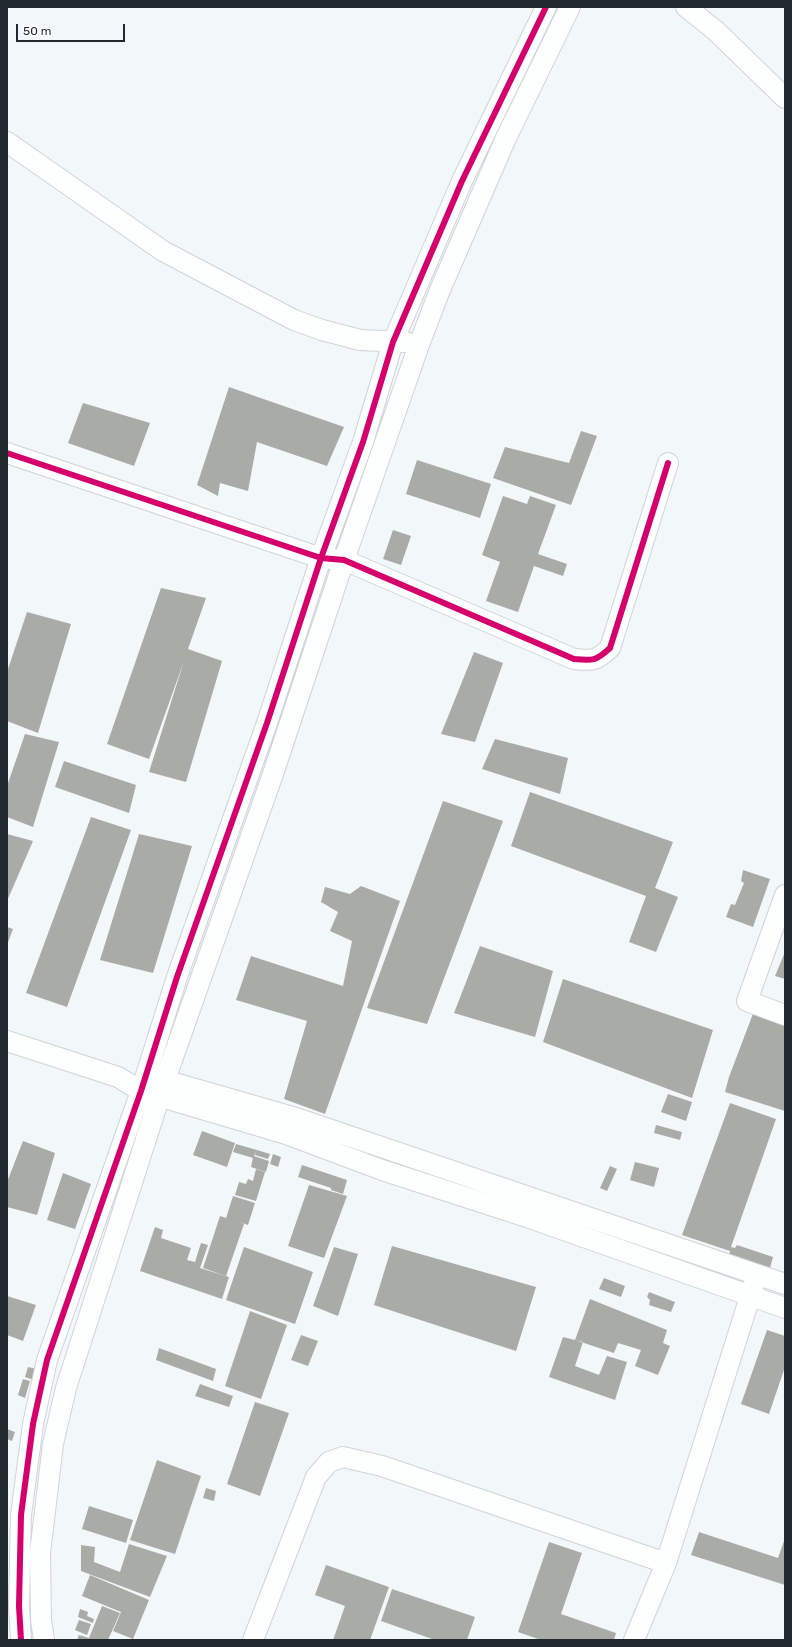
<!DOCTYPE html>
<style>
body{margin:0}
#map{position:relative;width:792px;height:1647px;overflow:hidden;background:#f2f7fa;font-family:Rubik,sans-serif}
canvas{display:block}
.frame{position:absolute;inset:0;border:8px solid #1f292e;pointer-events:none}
.scale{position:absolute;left:16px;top:24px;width:109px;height:18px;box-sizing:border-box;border:2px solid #1f292e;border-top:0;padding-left:5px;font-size:12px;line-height:14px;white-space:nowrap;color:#1f292e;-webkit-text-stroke:3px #fff;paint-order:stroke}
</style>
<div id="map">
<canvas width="792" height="1647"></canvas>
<div class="frame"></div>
<div class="scale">50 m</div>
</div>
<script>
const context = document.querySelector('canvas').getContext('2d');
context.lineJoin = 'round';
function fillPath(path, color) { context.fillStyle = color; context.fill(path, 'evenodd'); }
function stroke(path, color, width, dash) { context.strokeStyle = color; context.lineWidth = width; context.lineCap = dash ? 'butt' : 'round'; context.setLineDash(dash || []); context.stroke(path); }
const building = new Path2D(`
 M 229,387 L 344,427 L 327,466 L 257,442 L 248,491 L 220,483 L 218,496 L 197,485 Z
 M 83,403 L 150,423 L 134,466 L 68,443 Z
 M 581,431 L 597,436 L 571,505 L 493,478 L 505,447 L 569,463 Z
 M 417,460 L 491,484 L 480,518 L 406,494 Z
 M 503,496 L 527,504 L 530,496 L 556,505 L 538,554 L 567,564 L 563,576 L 534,566 L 518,612 L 486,601 L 500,562 L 482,555 Z
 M 393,530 L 411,536 L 401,565 L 383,559 Z
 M 161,588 L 206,598 L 188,649 L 222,661 L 186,782 L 149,772 L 184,661 L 149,759 L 107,744 Z
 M 27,612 L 71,624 L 38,733 L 7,721 L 7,672 Z
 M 474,652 L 503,663 L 475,742 L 441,734 Z
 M 25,734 L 59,742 L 33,827 L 7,817 L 7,786 Z
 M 495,739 L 568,758 L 560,794 L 482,769 Z
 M 64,761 L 136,785 L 129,813 L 55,787 Z
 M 530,792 L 673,842 L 655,888 L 678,897 L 656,952 L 629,942 L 646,896 L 511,846 Z
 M 443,801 L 503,821 L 427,1024 L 367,1008 Z
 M 91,817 L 131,830 L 67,1007 L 26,993 Z
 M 7,834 L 33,841 L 7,901 Z
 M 139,834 L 192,846 L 153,973 L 100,960 Z
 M 743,870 L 770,879 L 753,927 L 726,917 L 731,904 L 735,905 L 744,883 L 741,881 Z
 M 361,886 L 400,901 L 325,1114 L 284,1099 L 307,1021 L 236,1000 L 251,956 L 343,986 L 352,941 L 330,931 L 338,912 L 321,902 L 325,887 L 350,894 Z
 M 7,927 L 13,929 L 7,945 Z
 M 480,946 L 553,971 L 535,1037 L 454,1013 Z
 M 785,952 L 785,979 L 775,976 Z
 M 563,979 L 713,1030 L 692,1098 L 543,1042 Z
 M 754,1011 L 785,1021 L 785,1111 L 725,1092 L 729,1077 Z
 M 668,1094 L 692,1102 L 686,1121 L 661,1112 Z
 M 730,1103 L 776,1119 L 731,1247 L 735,1248 L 737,1245 L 773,1257 L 770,1268 L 729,1255 L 730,1251 L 682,1235 Z
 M 656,1125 L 682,1132 L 680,1140 L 654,1133 Z
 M 202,1131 L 235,1143 L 227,1167 L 193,1155 Z
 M 23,1141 L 55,1153 L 37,1215 L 7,1207 L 7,1182 Z
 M 236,1144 L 257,1150 L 254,1156 L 269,1161 L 266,1172 L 251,1167 L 253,1158 L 233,1152 Z
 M 257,1150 L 270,1154 L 268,1159 L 255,1155 Z
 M 273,1154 L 281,1157 L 278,1167 L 270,1164 Z
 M 635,1162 L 659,1168 L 654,1187 L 630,1180 Z
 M 302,1165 L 347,1180 L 343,1194 L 331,1190 L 331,1188 L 298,1177 Z
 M 610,1166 L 617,1169 L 607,1191 L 600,1188 Z
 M 256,1169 L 265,1172 L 256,1201 L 235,1195 L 239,1182 L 246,1184 L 248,1179 L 253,1181 Z
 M 63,1173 L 91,1184 L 75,1229 L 47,1220 Z
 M 309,1185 L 347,1196 L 324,1258 L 288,1246 Z
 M 233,1196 L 255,1203 L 248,1225 L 239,1222 L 244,1224 L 226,1276 L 203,1268 L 220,1216 L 226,1218 Z
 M 155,1227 L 163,1230 L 161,1238 L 191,1248 L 187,1260 L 195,1262 L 201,1243 L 208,1245 L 200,1268 L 229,1277 L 222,1299 L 140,1271 Z
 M 392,1246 L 536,1287 L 516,1351 L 374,1305 Z
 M 244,1247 L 313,1272 L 295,1324 L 226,1300 Z
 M 334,1247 L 358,1254 L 338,1316 L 313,1306 Z
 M 604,1278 L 625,1286 L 621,1297 L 599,1289 Z
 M 649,1292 L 675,1302 L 671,1312 L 649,1305 L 650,1300 L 647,1297 Z
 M 7,1296 L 36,1305 L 23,1341 L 7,1335 Z
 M 590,1299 L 667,1330 L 663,1343 L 670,1346 L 658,1375 L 635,1366 L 641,1350 L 618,1343 L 614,1353 L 575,1340 Z
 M 250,1311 L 287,1325 L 261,1399 L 225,1386 Z
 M 767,1330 L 785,1336 L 785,1367 L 769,1414 L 741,1404 Z
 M 301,1335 L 318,1341 L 308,1366 L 291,1360 Z
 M 563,1337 L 583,1342 L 575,1366 L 599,1375 L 607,1356 L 627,1362 L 615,1400 L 549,1377 Z
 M 159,1348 L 216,1369 L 213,1381 L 156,1360 Z
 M 28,1367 L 37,1369 L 34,1380 L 25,1377 Z
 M 23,1379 L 30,1381 L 25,1398 L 18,1395 Z
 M 200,1384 L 233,1396 L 229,1407 L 195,1396 Z
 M 255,1402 L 289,1413 L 260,1496 L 227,1484 Z
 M 7,1429 L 15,1432 L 12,1441 L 7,1439 Z
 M 157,1460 L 201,1476 L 175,1554 L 130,1540 Z
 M 206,1488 L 216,1491 L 214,1501 L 203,1498 Z
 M 89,1506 L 133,1520 L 126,1543 L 82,1529 Z
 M 699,1532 L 778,1558 L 785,1538 L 785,1585 L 691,1555 Z
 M 549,1542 L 582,1553 L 561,1614 L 616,1633 L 614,1640 L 541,1640 L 518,1632 Z
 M 129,1544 L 167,1556 L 150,1597 L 81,1571 L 81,1545 L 95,1547 L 94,1562 L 120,1572 Z
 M 326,1565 L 389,1587 L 370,1640 L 333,1640 L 345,1606 L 315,1595 Z
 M 90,1575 L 149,1600 L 133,1639 L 113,1631 L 121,1612 L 82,1596 Z
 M 392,1589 L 475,1617 L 467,1640 L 435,1640 L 381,1621 Z
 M 102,1606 L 120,1613 L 108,1640 L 77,1640 L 79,1635 L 89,1638 Z
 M 80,1609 L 88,1612 L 87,1616 L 94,1619 L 93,1623 L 78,1617 Z
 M 79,1620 L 91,1624 L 87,1635 L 75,1630 Z`);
const minor = new Path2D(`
 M 686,7 L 716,31 L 785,98
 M 7,142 L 163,251 L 294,320 L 322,330 L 360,340 L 406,342
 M 7,453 L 321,558 L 344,560 L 574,659 C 593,661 596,661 610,648 L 668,463
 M 785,895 L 747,1001 L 785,1015
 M 7,1041 L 118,1077 L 141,1091 L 286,1134 L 382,1170 L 527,1217 L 785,1308
 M 154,1077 L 293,1117 L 785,1284
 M 21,1640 L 19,1606 L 21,1515 L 33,1424 L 47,1360 L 141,1091 L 177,977 L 267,723 L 321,558 L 363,442 L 393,342 L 462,181 L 546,7
 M 44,1640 L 41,1620 L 40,1553 L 53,1444 L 66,1388 L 165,1080 L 273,774 L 344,560 L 420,342 L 440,290 L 506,138 L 570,7
 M 253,1640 L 316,1477 L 329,1462 L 343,1457 L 382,1466 L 666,1563
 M 634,1640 L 666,1563 L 754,1284`);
const cycleway = new Path2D(`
 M 7,453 L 321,558 L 344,560 L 574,659 C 593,661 596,661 610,648 L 668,463
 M 21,1640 L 19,1606 L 21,1515 L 33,1424 L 47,1360 L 141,1091 L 177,977 L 267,723 L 321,558 L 363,442 L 393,342 L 462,181 L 546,7`);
fillPath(building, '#a9aba7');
stroke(minor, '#ced4d8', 22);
stroke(minor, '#fdfefe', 20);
stroke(cycleway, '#d6006c', 6);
</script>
